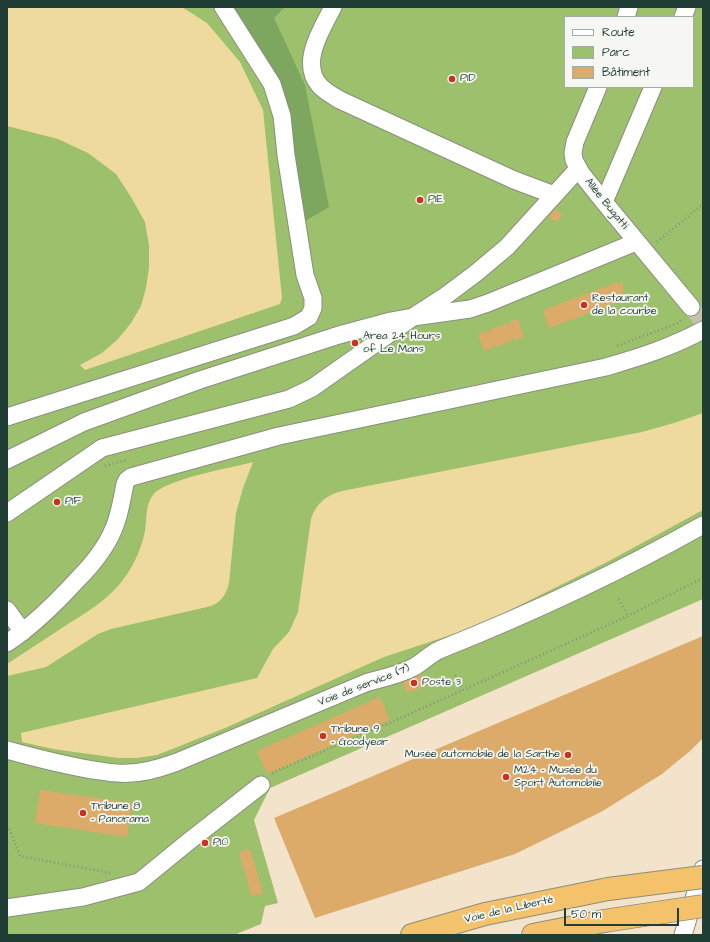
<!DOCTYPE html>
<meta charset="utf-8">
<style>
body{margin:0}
#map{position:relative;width:710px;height:942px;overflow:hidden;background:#f2e3ca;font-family:"Architects Daughter",sans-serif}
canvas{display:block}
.frame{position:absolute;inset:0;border:8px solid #1f3d34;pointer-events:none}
.legend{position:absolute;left:564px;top:16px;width:130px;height:72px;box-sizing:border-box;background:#f6f6f2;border:1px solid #a0aca6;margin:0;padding:5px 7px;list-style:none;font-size:12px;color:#1f3d34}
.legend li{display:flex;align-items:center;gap:8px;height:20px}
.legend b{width:20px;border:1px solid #a0aca6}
.scale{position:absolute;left:564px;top:908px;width:115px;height:18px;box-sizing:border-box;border:2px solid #1f3d34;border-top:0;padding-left:5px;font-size:12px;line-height:14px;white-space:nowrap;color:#1f3d34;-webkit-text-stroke:3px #f6f6f2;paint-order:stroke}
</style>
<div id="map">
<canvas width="710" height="942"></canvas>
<div class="frame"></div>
<ul class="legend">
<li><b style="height:5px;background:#fff"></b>Route</li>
<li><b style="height:11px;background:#9cc06b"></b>Parc</li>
<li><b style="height:11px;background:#dcab6a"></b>Bâtiment</li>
</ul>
<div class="scale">50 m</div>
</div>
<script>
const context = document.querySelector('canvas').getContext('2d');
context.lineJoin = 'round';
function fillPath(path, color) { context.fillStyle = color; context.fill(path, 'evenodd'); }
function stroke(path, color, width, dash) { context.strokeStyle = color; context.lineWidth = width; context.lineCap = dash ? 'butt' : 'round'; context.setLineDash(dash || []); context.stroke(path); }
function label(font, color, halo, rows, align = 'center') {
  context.font = font + ' "Architects Daughter",sans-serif'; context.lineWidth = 3.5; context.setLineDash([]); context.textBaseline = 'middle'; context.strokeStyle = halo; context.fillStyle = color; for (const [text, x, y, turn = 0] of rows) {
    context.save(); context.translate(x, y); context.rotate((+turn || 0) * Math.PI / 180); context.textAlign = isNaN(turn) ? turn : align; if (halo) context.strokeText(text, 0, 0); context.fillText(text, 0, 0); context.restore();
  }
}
const green = new Path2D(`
 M 7,7 L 703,7 L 703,599 L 270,788 L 254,820 L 278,903 L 265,906 L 261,924 L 234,935 L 7,935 ZM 565,17 L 693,17 L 693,87 L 565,87 Z`);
const forest = new Path2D(`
 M 233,7 L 285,7 L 274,18 L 305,85 L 329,207 L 305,221 L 296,213 L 293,141 Z`);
const sand = new Path2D(`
 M 10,7 L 182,7 L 207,23 L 240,62 L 263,110 L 282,298 L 280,304 L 85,370 L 80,365 L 102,353 L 118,339 L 131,323 L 141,306 L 146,288 L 149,268 L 149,245 L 145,222 L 131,197 L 116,174 L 88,153 L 58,139 L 7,126 L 7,8 Z
 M 703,413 L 703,510 L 607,562 L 498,616 L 460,632 L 384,657 L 225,728 L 157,755 L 137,758 L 118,758 L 53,749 L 22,742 L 21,733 L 257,678 L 273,649 L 289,632 L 298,612 L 311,519 C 316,503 327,495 342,491 L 642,432 L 674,423 Z
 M 253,462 L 243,488 L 236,513 L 229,583 C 226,596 220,604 207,607 L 111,629 L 98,634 L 46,667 L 7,676 L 7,664 C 27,651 48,637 68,624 C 86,613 105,601 119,585 C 132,569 141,551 145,531 C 147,519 145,505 153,495 C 165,479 231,468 253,462 Z`);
const building = new Path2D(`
 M 554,209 L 562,213 L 558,222 L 549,218 Z
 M 618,282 L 619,284 L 622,283 L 624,290 L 622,291 L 625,300 L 549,328 L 543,310 Z
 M 518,319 L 524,337 L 515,340 L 514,338 L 511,339 L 512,341 L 496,347 L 495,345 L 493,346 L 493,348 L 484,351 L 478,334 L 487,331 L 487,333 L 491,332 L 490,329 L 506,324 L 507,326 L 509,325 L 509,322 Z
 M 703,636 L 703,738 L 690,751 L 662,774 L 601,812 L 515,854 L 315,918 L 274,818 Z
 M 421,672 L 427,685 L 407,693 L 402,680 Z
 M 380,697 L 390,720 L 267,774 L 257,751 Z
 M 40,790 L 132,803 L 127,837 L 35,823 Z
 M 250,849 L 263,893 L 251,896 L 245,870 L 244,871 L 239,852 Z`);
const minorTunnel = new Path2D(`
 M 691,307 L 703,321`);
const path = new Path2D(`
 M 657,242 L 703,204
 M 617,346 L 678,323 L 682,319
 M 105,466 L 127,460
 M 619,599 L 628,616
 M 455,675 L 462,690
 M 272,773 L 394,721 L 628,616 L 703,578
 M 7,826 L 8,826 L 20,856 L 110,873`);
const minor = new Path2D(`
 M 333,7 C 322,29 299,63 320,86 C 326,92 333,96 340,100 L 514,180 L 554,195
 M 626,17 L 629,7
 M 683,17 L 687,7
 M 598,87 L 575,142 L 573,153 L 574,160 L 581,173 L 604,202 L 691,307
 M 604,202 L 653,87
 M 7,417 L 294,326 L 309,317 L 313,308 L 313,298 L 305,275 L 286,155 L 282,116 L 272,84 L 223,7
 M 7,460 L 84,422 L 200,380 L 339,335 L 391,321 L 413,317 L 444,297 L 476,273 L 507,247 L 578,169
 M 7,513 L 102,448 L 289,399 L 312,388 L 413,317 L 470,309 L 488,303 L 636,242
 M 7,610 L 23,632
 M 7,643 C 34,625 55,604 77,580 C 92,565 106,548 114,528 C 120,514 122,498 125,484 L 127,480 L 131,477 L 279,436 L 606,367 C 640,357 672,347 703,330
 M 7,750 C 36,758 64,765 93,770 C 101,771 109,773 117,773 C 138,775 158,769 177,762 L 368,682 C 384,678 399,675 414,667 C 423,662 430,654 439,650 C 529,614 618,573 703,525
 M 7,908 L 83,897 L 139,882 L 188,842 L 261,785
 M 683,935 L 703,869`);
const highway = new Path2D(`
 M 412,935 L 485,914 L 608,889
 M 533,935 L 604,921`);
const highwayBridge = new Path2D(`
 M 608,889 L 703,877
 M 604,921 L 703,906`);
const markers = [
 [452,79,4,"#c8321e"],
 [420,200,4,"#c8321e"],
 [584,305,4,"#c8321e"],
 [355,343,4,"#c8321e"],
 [57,502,4,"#c8321e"],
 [414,683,4,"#c8321e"],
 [323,736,4,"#c8321e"],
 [568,755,4,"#c8321e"],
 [506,777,4,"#c8321e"],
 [83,813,4,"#c8321e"],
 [205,843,4,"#c8321e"]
];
const poiNames = [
 ["P1D",460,79],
 ["P1E",428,200],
 ["Restaurant",592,299],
 ["de la courbe",592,312],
 ["Area 24 Hours",363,337],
 ["of Le Mans",363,350],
 ["P1F",65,502],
 ["Poste 3",422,683],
 ["Tribune 9",331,730],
 ["- Goodyear",331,743],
 ["Musée automobile de la Sarthe",560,755,"right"],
 ["M24 - Musée du",514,771],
 ["Sport Automobile",514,784],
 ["Tribune 8",91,807],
 ["- Panorama",91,820],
 ["P10",213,843]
];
const streetNames = [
 ["Allée Bugatti",606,204,51],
 ["Voie de service (7)",364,686,-21],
 ["Voie de la Liberté",509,910,-13]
];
fillPath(green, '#9cc06b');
fillPath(forest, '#7da65f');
fillPath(sand, '#eeda9e');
fillPath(building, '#dcab6a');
stroke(minorTunnel, '#c8c2ac', 17, [17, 8]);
stroke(minor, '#88907f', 19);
stroke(highway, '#88907f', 24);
stroke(path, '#88907f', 2.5, [1, 3]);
stroke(minor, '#fff', 17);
stroke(highway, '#f3c26a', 22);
stroke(highwayBridge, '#88907f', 24, []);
stroke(highwayBridge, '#f3c26a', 22);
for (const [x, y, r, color] of markers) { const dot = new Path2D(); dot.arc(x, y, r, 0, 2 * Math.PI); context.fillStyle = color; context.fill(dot); stroke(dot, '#f6f6f2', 1.5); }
label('11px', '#1f3d34', '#f6f6f2', poiNames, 'left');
label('11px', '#1f3d34', '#f6f6f2', streetNames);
</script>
